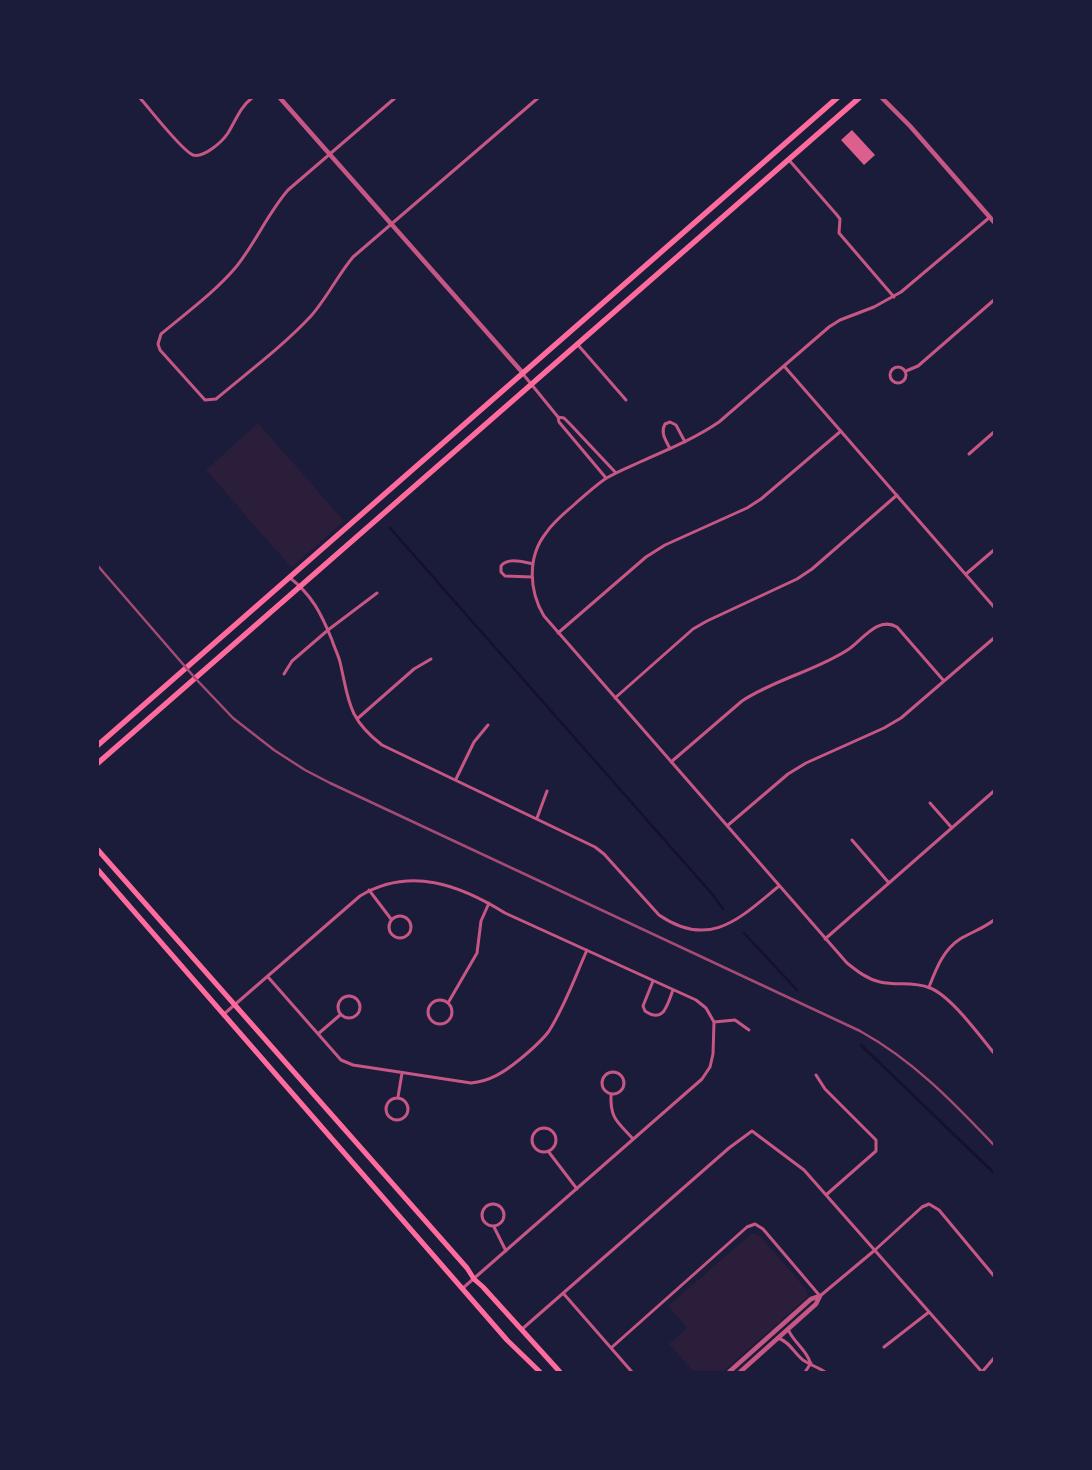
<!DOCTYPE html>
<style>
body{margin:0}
#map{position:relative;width:1092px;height:1470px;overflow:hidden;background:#1b1b3a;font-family:Karla,sans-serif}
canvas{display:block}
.frame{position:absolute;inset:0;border:99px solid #1b1b3a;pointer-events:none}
</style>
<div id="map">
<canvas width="1092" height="1470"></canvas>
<div class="frame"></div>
</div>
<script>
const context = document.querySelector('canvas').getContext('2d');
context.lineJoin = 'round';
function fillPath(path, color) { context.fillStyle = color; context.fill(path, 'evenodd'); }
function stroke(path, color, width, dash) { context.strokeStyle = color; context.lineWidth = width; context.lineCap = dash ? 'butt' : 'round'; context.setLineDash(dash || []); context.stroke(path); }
const green = new Path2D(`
 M 258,423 L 344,521 L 293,566 L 289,565 L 206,470 Z
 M 751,1234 L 756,1234 L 761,1237 L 805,1288 L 807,1292 L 807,1297 L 723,1372 L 694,1372 L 669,1344 L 687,1328 L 668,1306 Z`);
const stream = new Path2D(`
 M 390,528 L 713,895 L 723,909
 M 744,933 L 797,990
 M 861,1045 L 994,1173`);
const building = new Path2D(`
 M 852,130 L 875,155 L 864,165 L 841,140 Z`);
const minor = new Path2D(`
 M 140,98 C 149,108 182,151 193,155 C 204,158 222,142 228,133 C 236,120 240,107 252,98
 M 395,98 L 288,190 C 268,213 256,242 236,267 C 215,292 186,313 161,334 L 158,344 L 160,350 L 205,400 L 216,399 C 248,372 282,347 311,316 C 326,299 338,275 353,257 L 538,98
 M 789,160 L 837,215 L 840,219 L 839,233 L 894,297
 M 990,217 L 901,292 L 874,307 L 840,320 L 829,327 L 719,422 C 694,439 667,450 640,462 C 629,467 616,472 605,479 C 595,486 585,495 576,503 C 565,513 554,521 546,533 C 527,557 529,591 544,616 L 847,963 C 857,971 867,979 880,982 C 897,986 913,981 930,988 C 951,996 979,1035 994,1053
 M 578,345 L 626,400
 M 784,366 L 994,607
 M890 375a8 8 0 1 1 16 0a8 8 0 1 1-16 0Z
 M 906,371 L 918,366 L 994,300
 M 523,374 L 558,417 L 559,422 L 606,478
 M 558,417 L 564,418 L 570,424 L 616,473
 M 670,449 C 666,440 660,433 665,424 L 670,422 L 676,425 L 685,442
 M 969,454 L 994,432
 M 966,574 L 994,550
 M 289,577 C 312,595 321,613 332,640 C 334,647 338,654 340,662 C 349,700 347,718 382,745 L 595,847 L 604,854 L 659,915 C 710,950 740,918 779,886
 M 532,577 L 505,576 L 501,572 L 501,566 C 508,557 523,562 533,564
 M 558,633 L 646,557 L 665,545 L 747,508 L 761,499 L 841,431
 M 284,674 L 292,661 L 328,630 L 377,593
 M 615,698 L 693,629 L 707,621 L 797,579 L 812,569 L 897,495
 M 357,719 L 414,669 L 431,659
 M 671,762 L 742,701 C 775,679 816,671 849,649 C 863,639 878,616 897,627 L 944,681
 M 456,779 L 474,742 L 488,725
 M 930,803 L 952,828
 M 537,818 L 547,791
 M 727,826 L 788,774 L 806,763 L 884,728 L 901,718 L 994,638
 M 852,840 L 889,883
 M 369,890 L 391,919
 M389 927a11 11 0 1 1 22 0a11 11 0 1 1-22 0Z
 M 825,939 L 994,791
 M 268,977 L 341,1060 L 353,1065 L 471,1083 C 490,1081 503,1073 519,1060 C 530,1051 541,1042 549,1031 C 565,1006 575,977 587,950
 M 653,981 L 643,1006 L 645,1011 C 664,1024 667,1005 673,990
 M 929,987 C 936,969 943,950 960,939 C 972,932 984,928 994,920
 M338 1007a11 11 0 1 1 22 0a11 11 0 1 1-22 0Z
 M428 1012a12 12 0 1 1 24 0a12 12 0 1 1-24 0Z
 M 448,1003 L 477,953 L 481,921 L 489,903
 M 224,1014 L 360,896 C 410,866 460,885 505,913 L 696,1000 L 706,1008 L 714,1022 L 713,1054 L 710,1067 L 702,1079 L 463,1288
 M 714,1022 L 735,1020 L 749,1030
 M 318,1034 L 340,1015
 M602 1083a11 11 0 1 1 22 0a11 11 0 1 1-22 0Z
 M 816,1075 L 825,1089 L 876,1140 L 876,1151 L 826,1195
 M 611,1095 C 610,1119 618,1122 633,1139
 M 398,1097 L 402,1073
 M386 1109a11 11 0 1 1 22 0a11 11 0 1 1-22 0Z
 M532 1140a12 12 0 1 1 24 0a12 12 0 1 1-24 0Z
 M 548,1151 L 577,1189
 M482 1215a11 11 0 1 1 22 0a11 11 0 1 1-22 0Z
 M 494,1227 L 506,1251
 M 563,1293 L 632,1372
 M 788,1329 C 793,1342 806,1349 810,1362
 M 521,1330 L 729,1148 L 752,1131 L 804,1170 L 982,1372
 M 778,1338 C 790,1342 794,1353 803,1360 C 810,1365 818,1367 825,1372
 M 884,1347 L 929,1312
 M 611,1348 L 747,1227 L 755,1224 L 763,1229 L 820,1296 L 875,1250 L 922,1207 L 929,1204 L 939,1210 L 994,1276
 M 805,1372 L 811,1363
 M 982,1372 L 994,1358`);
const tertiary = new Path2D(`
 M 280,98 L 522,372
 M 882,98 L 910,126 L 994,222
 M 729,1372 L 811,1299 L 820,1296
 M 740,1372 L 816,1304 L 820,1296`);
const secondary = new Path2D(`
 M 98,850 L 467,1268 L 474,1279 L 483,1287 L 560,1372
 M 98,870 L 507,1340 L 540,1372`);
const primary = new Path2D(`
 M 98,745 L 837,98
 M 98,763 L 859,98`);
const rail = new Path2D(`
 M 98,566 L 195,678 L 233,718 L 274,750 L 305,770 L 330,783 L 860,1031 C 914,1061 952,1101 994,1145`);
fillPath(green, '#2a1e3b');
stroke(stream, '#12122b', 2.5);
fillPath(building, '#dd5f8e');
stroke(minor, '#c65784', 3);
stroke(tertiary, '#c65784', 4.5);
stroke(secondary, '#ff6b9d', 5);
stroke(primary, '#ff6b9d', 5.5);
stroke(rail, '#a44b75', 2.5);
</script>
